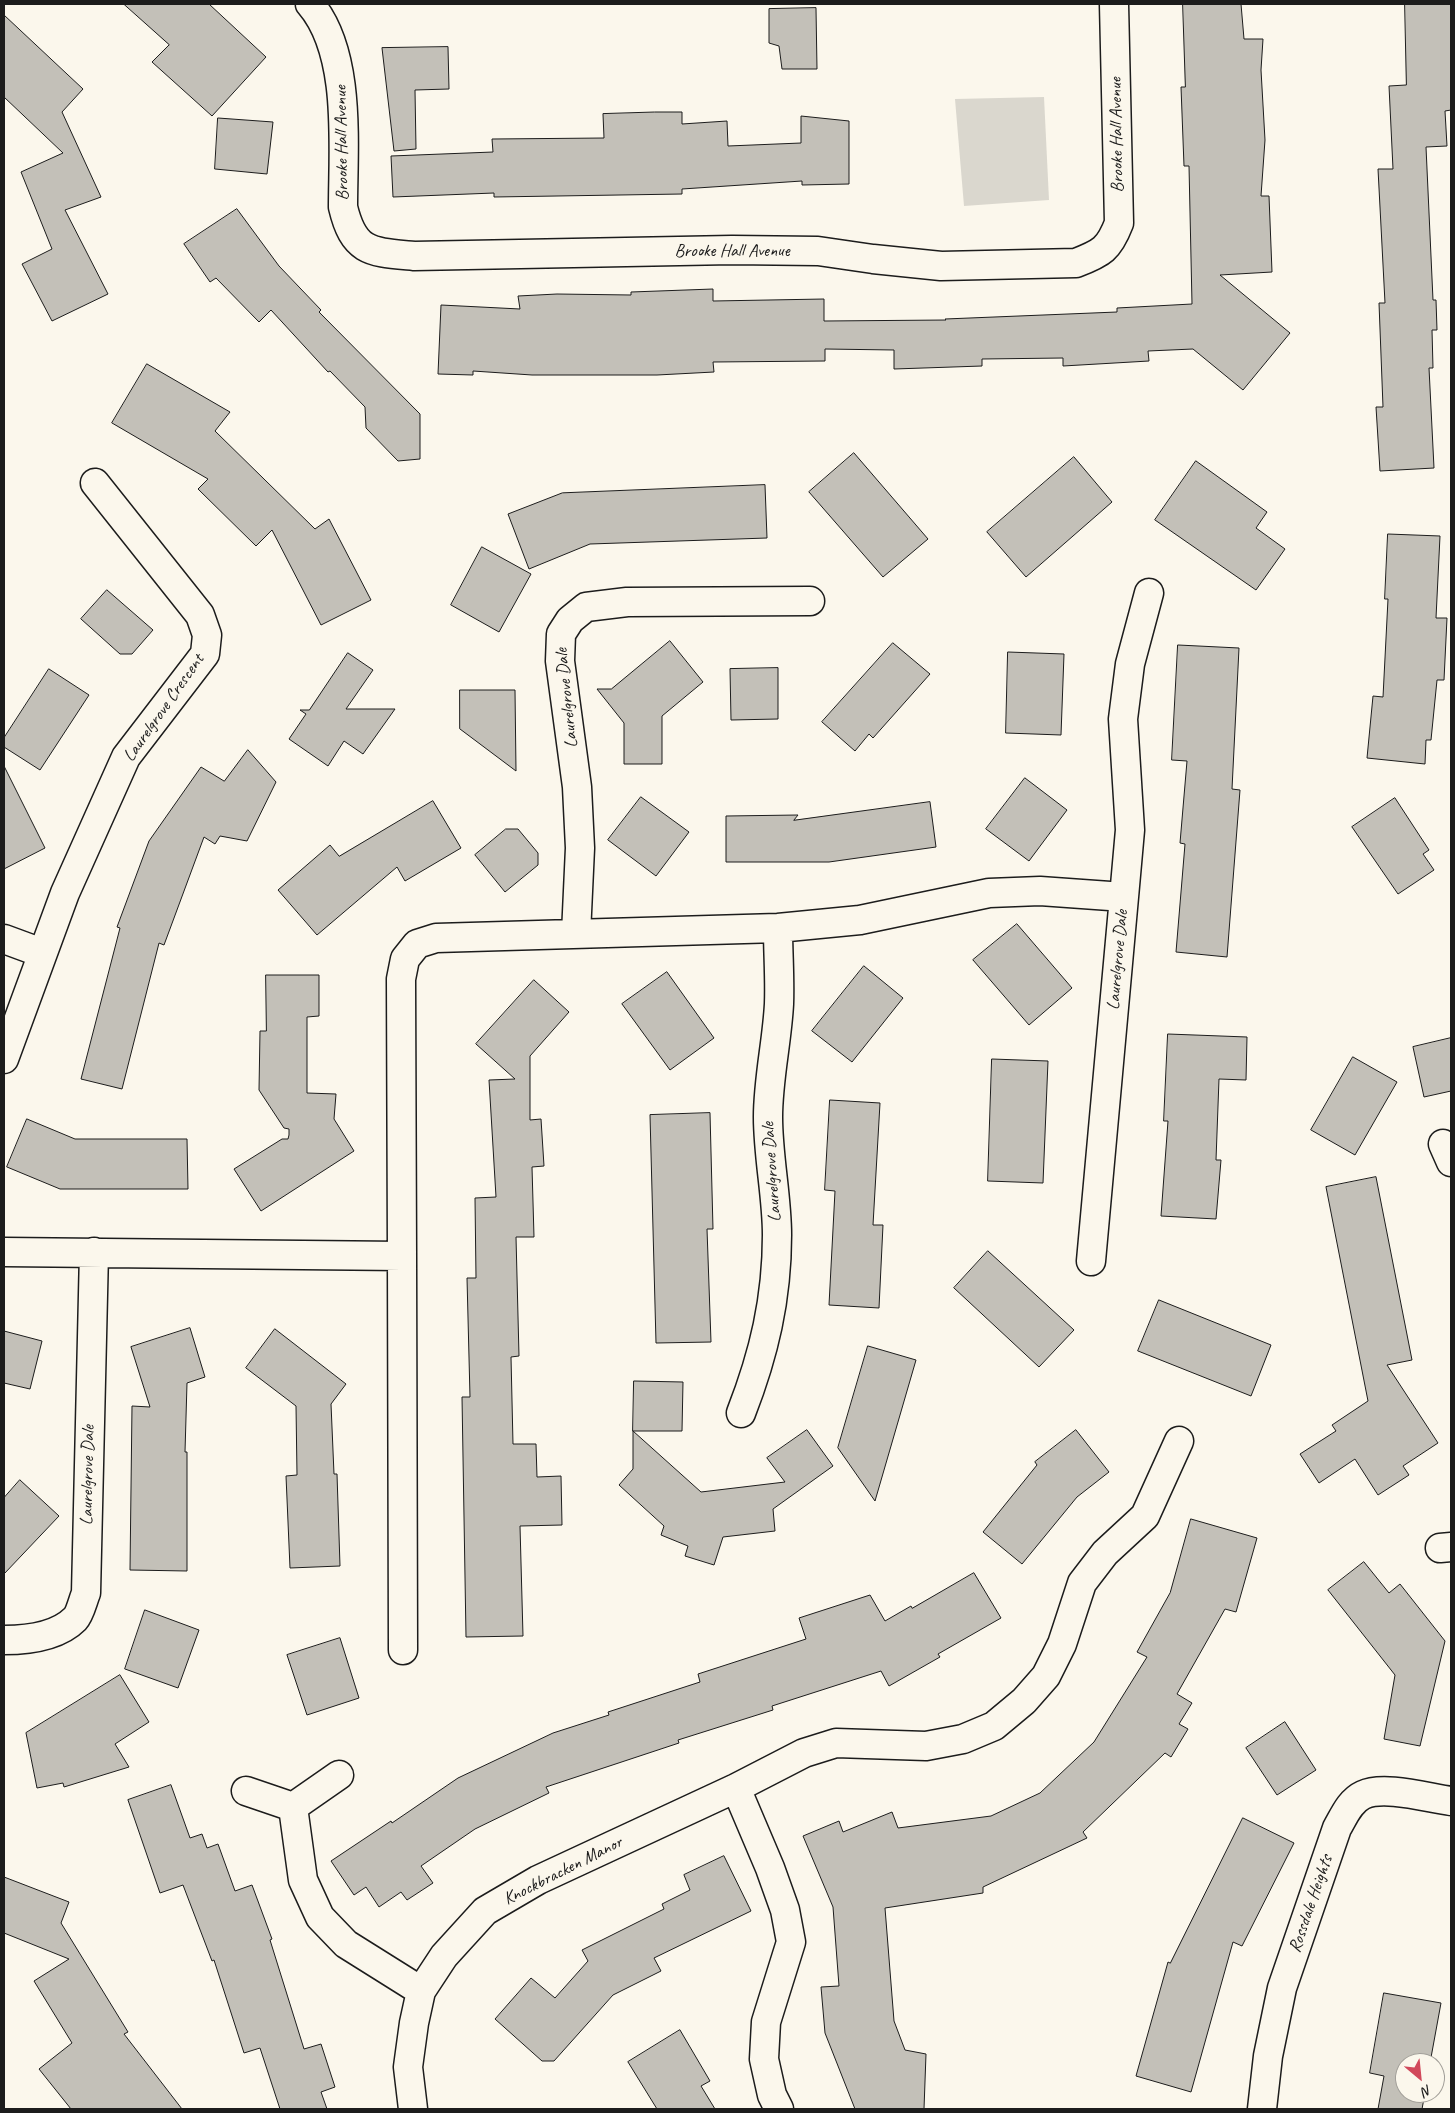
<!DOCTYPE html>
<style>
body{margin:0}
#map{position:relative;width:1455px;height:2113px;overflow:hidden;background:#fbf7ec;font-family:Caveat,sans-serif}
canvas{display:block}
.frame{position:absolute;inset:0;border:5px solid #1c1c1c;pointer-events:none}
.north{position:absolute;left:1395px;top:2053px;width:50px;height:50px;box-sizing:border-box;background:#fbf7ec;border:1px solid #a29f99;border-radius:50%;rotate:152deg;font-size:14px;font-weight:700;line-height:20px;text-align:center;color:#1c1c1c}
.north::after{content:'';display:block;margin:auto;width:18px;height:22px;background:#d1495b;clip-path:polygon(50% 0,100% 100%,50% 72%,0 100%)}
</style>
<div id="map">
<canvas width="1455" height="2113"></canvas>
<div class="frame"></div>
<div class="north">N</div>
</div>
<script>
const context = document.querySelector('canvas').getContext('2d');
context.lineJoin = 'round';
function fillPath(path, color) { context.fillStyle = color; context.fill(path, 'evenodd'); }
function stroke(path, color, width, dash) { context.strokeStyle = color; context.lineWidth = width; context.lineCap = dash ? 'butt' : 'round'; context.setLineDash(dash || []); context.stroke(path); }
function label(font, color, halo, rows, align = 'center') {
  context.font = font + ' Caveat,sans-serif'; context.lineWidth = 4; context.setLineDash([]); context.textBaseline = 'middle'; context.strokeStyle = halo; context.fillStyle = color; for (const [text, x, y, turn = 0] of rows) {
    context.save(); context.translate(x, y); context.rotate((+turn || 0) * Math.PI / 180); context.textAlign = isNaN(turn) ? turn : align; if (halo) context.strokeText(text, 0, 0); context.fillText(text, 0, 0); context.restore();
  }
}
const green = new Path2D(`
 M 1044,97 L 1049,200 L 964,206 L 955,99 Z`);
const building = new Path2D(`
 M 124,4 L 209,4 L 266,57 L 212,116 L 152,62 L 169,45 Z
 M 1183,4 L 1241,4 L 1244,39 L 1263,39 L 1261,70 L 1265,140 L 1261,196 L 1269,196 L 1272,272 L 1220,275 L 1290,333 L 1243,390 L 1193,349 L 1148,351 L 1149,361 L 1063,366 L 1063,358 L 982,359 L 982,366 L 894,369 L 894,350 L 825,349 L 825,361 L 713,362 L 714,372 L 657,375 L 532,375 L 473,371 L 473,375 L 438,374 L 441,305 L 520,309 L 518,296 L 557,294 L 631,295 L 631,292 L 713,289 L 713,301 L 824,299 L 824,321 L 946,320 L 945,319 L 1117,312 L 1117,308 L 1192,304 L 1189,166 L 1184,166 L 1181,87 L 1185,87 Z
 M 1405,4 L 1451,4 L 1451,110 L 1445,111 L 1447,146 L 1426,147 L 1433,300 L 1436,300 L 1437,330 L 1432,330 L 1433,368 L 1429,368 L 1434,468 L 1380,471 L 1376,407 L 1383,407 L 1379,303 L 1385,303 L 1378,169 L 1393,169 L 1389,86 L 1406,85 Z
 M 816,8 L 817,69 L 782,69 L 779,46 L 769,43 L 769,9 Z
 M 4,15 L 83,89 L 62,112 L 101,197 L 65,210 L 108,294 L 52,321 L 22,264 L 52,249 L 21,172 L 63,153 L 4,97 Z
 M 448,47 L 449,89 L 415,90 L 416,149 L 394,151 L 382,48 Z
 M 655,112 L 682,112 L 682,124 L 727,121 L 728,146 L 801,143 L 801,116 L 849,121 L 849,184 L 802,185 L 802,181 L 682,189 L 682,194 L 494,197 L 494,193 L 393,197 L 391,156 L 493,152 L 492,139 L 604,138 L 603,114 Z
 M 218,118 L 273,122 L 267,174 L 215,169 Z
 M 237,209 L 279,266 L 321,310 L 319,312 L 420,414 L 420,459 L 398,461 L 366,428 L 365,407 L 330,371 L 328,372 L 271,310 L 259,322 L 216,278 L 210,282 L 184,244 Z
 M 147,364 L 230,412 L 215,431 L 315,529 L 329,519 L 371,600 L 321,625 L 272,530 L 256,546 L 198,489 L 208,479 L 112,423 Z
 M 854,453 L 928,539 L 883,577 L 809,492 Z
 M 1074,457 L 1112,502 L 1026,577 L 987,532 Z
 M 1196,461 L 1267,512 L 1256,528 L 1285,549 L 1256,590 L 1155,520 Z
 M 765,485 L 767,538 L 590,544 L 529,569 L 508,514 L 562,493 Z
 M 1388,534 L 1440,536 L 1436,618 L 1447,618 L 1444,680 L 1437,680 L 1431,740 L 1426,740 L 1425,764 L 1367,758 L 1373,696 L 1383,697 L 1388,599 L 1385,599 Z
 M 482,547 L 531,574 L 499,632 L 451,605 Z
 M 107,590 L 153,630 L 132,654 L 120,654 L 81,619 Z
 M 670,641 L 703,682 L 662,716 L 662,764 L 624,764 L 624,723 L 597,689 L 611,689 Z
 M 893,643 L 930,674 L 873,738 L 869,734 L 855,751 L 822,722 Z
 M 1178,645 L 1239,648 L 1232,789 L 1240,790 L 1227,957 L 1176,952 L 1185,844 L 1180,843 L 1187,761 L 1172,760 Z
 M 1008,652 L 1064,654 L 1061,735 L 1006,733 Z
 M 348,653 L 373,670 L 346,709 L 395,709 L 363,754 L 344,741 L 328,766 L 289,739 L 306,714 L 300,710 L 309,710 Z
 M 778,668 L 778,719 L 731,720 L 730,669 Z
 M 49,669 L 89,695 L 40,770 L 4,747 L 4,738 Z
 M 460,690 L 515,690 L 516,771 L 460,729 Z
 M 248,750 L 276,782 L 247,841 L 220,836 L 215,844 L 204,837 L 164,945 L 159,943 L 122,1089 L 81,1079 L 120,928 L 117,927 L 149,841 L 201,767 L 224,781 Z
 M 4,766 L 45,848 L 4,869 Z
 M 1025,778 L 1067,810 L 1029,861 L 986,829 Z
 M 641,797 L 689,832 L 656,876 L 608,840 Z
 M 1395,798 L 1429,850 L 1423,854 L 1434,870 L 1398,894 L 1352,827 Z
 M 433,801 L 461,848 L 405,881 L 397,867 L 317,935 L 278,890 L 330,845 L 339,856 Z
 M 930,802 L 936,847 L 829,862 L 726,862 L 726,816 L 798,815 L 794,820 Z
 M 506,829 L 518,829 L 538,853 L 538,865 L 505,892 L 475,855 Z
 M 1017,924 L 1072,988 L 1029,1025 L 973,960 Z
 M 864,966 L 903,998 L 852,1062 L 812,1031 Z
 M 667,972 L 714,1038 L 670,1070 L 622,1004 Z
 M 266,975 L 319,975 L 319,1016 L 307,1017 L 307,1093 L 336,1094 L 334,1119 L 354,1151 L 261,1211 L 234,1169 L 282,1139 L 288,1139 L 289,1135 L 289,1129 L 284,1128 L 259,1090 L 260,1031 L 266,1031 Z
 M 534,980 L 569,1012 L 530,1056 L 530,1120 L 541,1119 L 544,1166 L 532,1167 L 534,1237 L 516,1237 L 519,1356 L 511,1357 L 513,1444 L 536,1444 L 537,1477 L 561,1476 L 562,1525 L 520,1526 L 523,1636 L 466,1637 L 462,1397 L 470,1397 L 467,1278 L 476,1278 L 475,1198 L 496,1197 L 489,1080 L 515,1079 L 476,1044 Z
 M 1168,1034 L 1247,1037 L 1246,1080 L 1219,1079 L 1216,1160 L 1221,1160 L 1216,1219 L 1161,1216 L 1168,1121 L 1164,1121 Z
 M 1451,1038 L 1451,1091 L 1424,1097 L 1413,1047 Z
 M 1353,1057 L 1397,1082 L 1355,1155 L 1311,1130 Z
 M 992,1059 L 1048,1061 L 1043,1183 L 988,1181 Z
 M 830,1100 L 880,1103 L 873,1225 L 883,1225 L 879,1308 L 829,1305 L 835,1191 L 825,1190 Z
 M 710,1113 L 713,1229 L 707,1229 L 711,1342 L 656,1343 L 650,1115 Z
 M 27,1119 L 75,1139 L 187,1139 L 188,1189 L 60,1189 L 7,1167 Z
 M 1376,1177 L 1412,1360 L 1387,1365 L 1438,1443 L 1403,1466 L 1409,1475 L 1378,1495 L 1355,1459 L 1319,1483 L 1300,1454 L 1336,1431 L 1332,1425 L 1368,1401 L 1326,1187 Z
 M 988,1251 L 1074,1330 L 1039,1367 L 954,1288 Z
 M 1159,1300 L 1271,1345 L 1251,1396 L 1138,1351 Z
 M 190,1328 L 205,1377 L 187,1383 L 185,1452 L 187,1452 L 187,1571 L 130,1570 L 132,1406 L 150,1407 L 131,1347 Z
 M 275,1329 L 346,1384 L 331,1404 L 334,1474 L 337,1474 L 340,1566 L 290,1568 L 286,1476 L 297,1475 L 296,1406 L 246,1368 Z
 M 4,1331 L 42,1341 L 30,1389 L 4,1383 Z
 M 868,1346 L 916,1360 L 875,1501 L 838,1448 Z
 M 634,1381 L 683,1382 L 682,1431 L 633,1431 Z
 M 807,1430 L 833,1466 L 773,1509 L 775,1531 L 723,1537 L 714,1565 L 685,1556 L 688,1546 L 661,1535 L 664,1526 L 619,1485 L 633,1469 L 633,1431 L 701,1492 L 785,1482 L 767,1458 Z
 M 1076,1430 L 1109,1472 L 1077,1497 L 1022,1564 L 983,1532 L 1037,1465 L 1035,1462 Z
 M 20,1480 L 59,1516 L 4,1574 L 4,1498 Z
 M 1191,1519 L 1257,1538 L 1236,1612 L 1225,1609 L 1177,1694 L 1192,1703 L 1179,1724 L 1188,1729 L 1171,1757 L 1165,1753 L 1083,1832 L 1087,1838 L 983,1887 L 983,1893 L 885,1908 L 894,2021 L 905,2050 L 926,2054 L 924,2109 L 855,2109 L 825,2033 L 821,1987 L 839,1986 L 833,1907 L 803,1836 L 839,1821 L 843,1832 L 892,1812 L 898,1828 L 991,1816 L 1040,1793 L 1094,1742 L 1147,1657 L 1137,1652 L 1170,1593 Z
 M 1364,1562 L 1389,1593 L 1400,1584 L 1445,1641 L 1420,1746 L 1384,1739 L 1395,1675 L 1328,1590 Z
 M 974,1573 L 1001,1618 L 938,1654 L 940,1657 L 889,1686 L 881,1671 L 772,1706 L 773,1710 L 678,1740 L 679,1743 L 546,1787 L 549,1793 L 475,1829 L 421,1866 L 433,1883 L 407,1900 L 401,1892 L 379,1907 L 366,1887 L 354,1895 L 331,1861 L 391,1821 L 392,1823 L 458,1778 L 553,1733 L 609,1715 L 608,1712 L 700,1682 L 698,1674 L 806,1639 L 799,1618 L 870,1595 L 885,1621 L 911,1606 L 912,1608 Z
 M 145,1610 L 199,1630 L 178,1688 L 125,1669 Z
 M 340,1638 L 359,1698 L 307,1715 L 287,1655 Z
 M 120,1675 L 149,1722 L 115,1744 L 129,1767 L 64,1787 L 63,1783 L 37,1788 L 26,1733 Z
 M 1285,1722 L 1316,1770 L 1277,1795 L 1246,1748 Z
 M 171,1785 L 190,1838 L 202,1834 L 207,1848 L 218,1844 L 235,1891 L 252,1885 L 272,1939 L 270,1940 L 304,2049 L 321,2044 L 335,2087 L 321,2092 L 327,2109 L 280,2109 L 260,2048 L 244,2053 L 214,1960 L 212,1961 L 183,1885 L 160,1893 L 128,1800 Z
 M 1243,1818 L 1294,1843 L 1242,1946 L 1233,1942 L 1191,2092 L 1136,2076 L 1168,1962 L 1170,1963 Z
 M 724,1856 L 751,1911 L 654,1958 L 661,1971 L 613,1995 L 554,2061 L 542,2061 L 495,2019 L 531,1978 L 555,1998 L 588,1961 L 582,1950 L 664,1909 L 662,1904 L 690,1890 L 684,1875 Z
 M 4,1877 L 69,1902 L 61,1923 L 128,2032 L 124,2034 L 182,2109 L 71,2109 L 39,2069 L 72,2043 L 34,1981 L 69,1959 L 4,1933 Z
 M 1384,1993 L 1441,2003 L 1430,2063 L 1405,2063 L 1405,2093 L 1425,2093 L 1422,2109 L 1378,2109 L 1384,2076 L 1370,2073 Z
 M 680,2030 L 710,2081 L 701,2086 L 715,2109 L 657,2109 L 628,2062 Z`);
const minor = new Path2D(`
 M 310,4 C 352,53 343,146 343,207 C 354,253 371,252 414,256 L 732,250 L 818,251 L 873,259 L 941,266 L 1076,263 C 1102,253 1109,249 1119,223 L 1114,4
 M 576,934 L 580,848 L 577,787 L 560,661 L 561,634 L 570,620 L 586,607 L 627,602 L 810,601
 M 4,939 L 42,953
 M 4,1059 L 65,893 L 126,757 L 205,654 L 207,635 L 200,615 L 95,483
 M 1443,1144 L 1451,1162
 M 4,1252 L 402,1256 L 401,979 L 405,959 L 417,944 L 436,938 L 778,928 L 860,920 L 989,893 L 1040,891 L 1124,897 L 1130,830 L 1123,719 L 1130,664 L 1149,593
 M 402,1256 L 403,1650
 M 1091,1261 L 1124,897
 M 741,1413 C 764,1354 777,1299 777,1235 C 777,1196 768,1157 768,1117 C 768,1079 777,1042 779,1004 C 780,979 778,953 778,928
 M 1440,1548 L 1451,1547
 M 4,1640 C 28,1640 57,1637 75,1619 C 80,1614 83,1600 86,1593 L 94,1252
 M 339,1775 L 293,1807 L 303,1880 L 320,1917 L 346,1944 L 421,1991
 M 736,1788 L 770,1868 L 785,1910 L 791,1942 L 766,2022 L 764,2059 L 772,2095 L 779,2109
 M 246,1791 L 293,1807
 M 413,2109 L 408,2067 L 414,2023 L 421,1991 L 444,1956 L 485,1911 L 538,1880 L 736,1788 L 804,1753 L 836,1743 L 926,1746 L 963,1739 L 994,1726 L 1024,1701 L 1046,1676 L 1062,1644 L 1082,1583 L 1105,1553 L 1145,1516 L 1179,1441
 M 1262,2109 L 1268,2056 L 1282,1988 L 1337,1828 C 1344,1816 1350,1801 1363,1795 C 1384,1785 1428,1798 1451,1801`);
const streetNames = [
 ["Brooke Hall Avenue",1117,135,-91],
 ["Brooke Hall Avenue",342,143,-91],
 ["Brooke Hall Avenue",732,251],
 ["Laurelgrove Dale",567,698,-96],
 ["Laurelgrove Crescent",164,708,-55],
 ["Laurelgrove Dale",1118,960,-85],
 ["Laurelgrove Dale",772,1172,-94],
 ["Laurelgrove Dale",88,1475,-89],
 ["Knockbracken Manor",563,1871,-27],
 ["Rossdale Heights",1311,1904,-71]
];
fillPath(green, '#dad7ce');
fillPath(building, '#c3c0b8');
stroke(building, '#1c1c1c', 1);
stroke(minor, '#1c1c1c', 31);
stroke(minor, '#fbf7ec', 28);
label('18px', '#1c1c1c', '#fbf7ec', streetNames);
</script>
